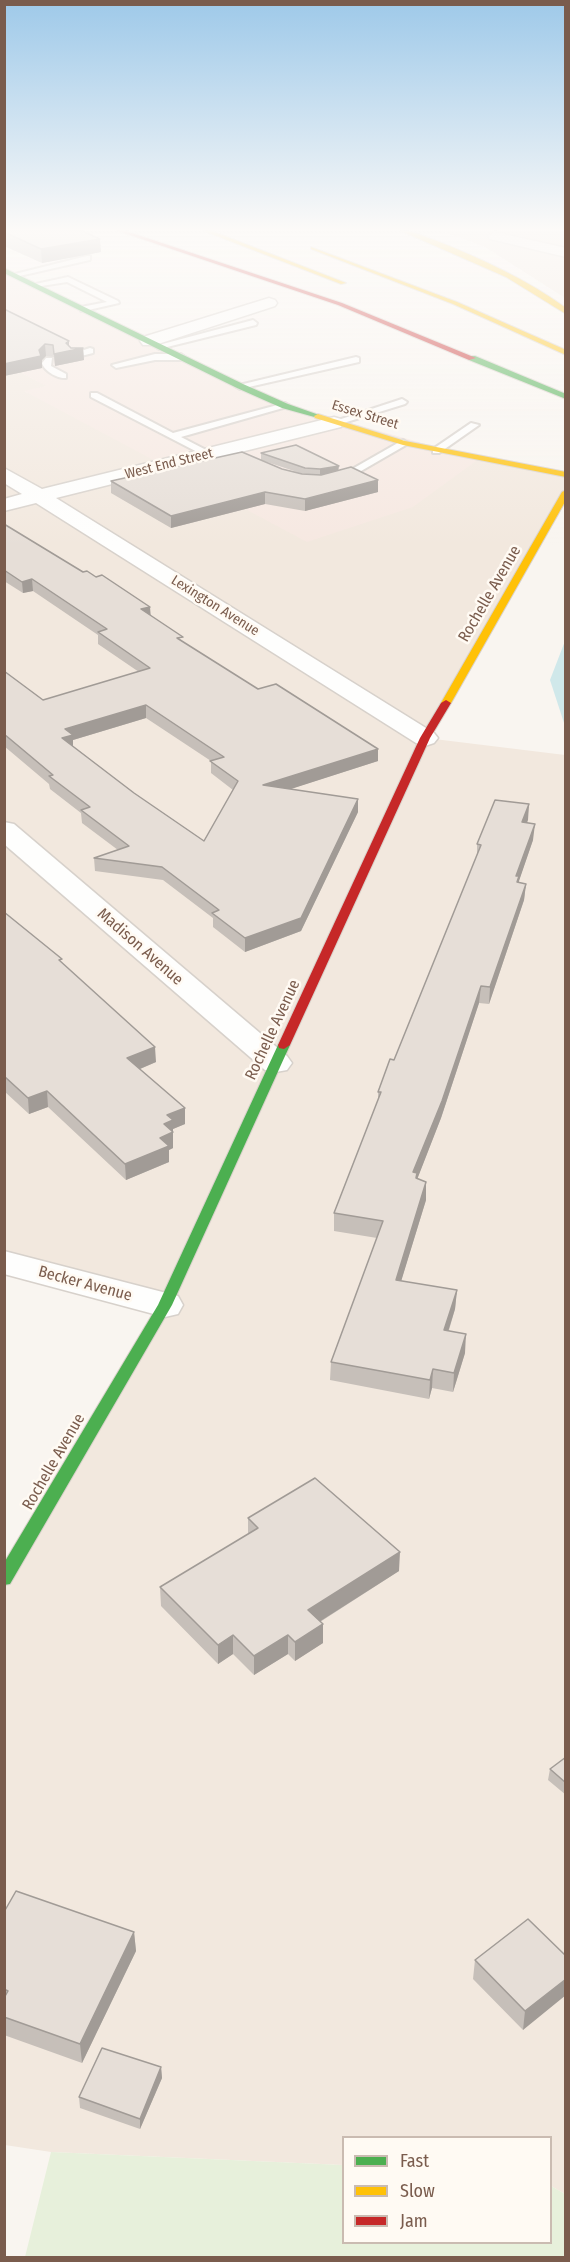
<!DOCTYPE html>
<style>
body{margin:0}
#map{position:relative;width:570px;height:2262px;overflow:hidden;background:#f9f5f0;font-family:"Fira Sans Condensed",sans-serif}
canvas{display:block}
.frame{position:absolute;inset:0;border:6px solid #7a5c4d;pointer-events:none}
.legend{position:absolute;left:342px;top:2136px;width:210px;height:108px;box-sizing:border-box;background:#fffaf3;border:2px solid #cabbb1;margin:0;padding:8px 10px;list-style:none;font-size:18px;color:#7a5c4d}
.legend li{display:flex;align-items:center;gap:12px;height:30px}
.legend b{width:30px;border:2px solid #cabbb1}
</style>
<div id="map">
<canvas width="570" height="2262"></canvas>
<div class="frame"></div>
<ul class="legend">
<li><b style="height:8px;background:#4caf50"></b>Fast</li>
<li><b style="height:8px;background:#ffc107"></b>Slow</li>
<li><b style="height:8px;background:#c62828"></b>Jam</li>
</ul>
</div>
<script>
const context = document.querySelector('canvas').getContext('2d');
context.lineJoin = 'round';
function fillPath(path, color) { context.fillStyle = color; context.fill(path, 'evenodd'); }
function stroke(path, color, width, dash) { context.strokeStyle = color; context.lineWidth = width; context.lineCap = dash ? 'butt' : 'round'; context.setLineDash(dash || []); context.stroke(path); }
function label(font, color, halo, rows, align = 'center') {
  context.font = font + ' "Fira Sans Condensed",sans-serif'; context.lineWidth = 5; context.setLineDash([]); context.textBaseline = 'middle'; context.strokeStyle = halo; context.fillStyle = color; for (const [text, x, y, turn = 0] of rows) {
    context.save(); context.translate(x, y); context.rotate((+turn || 0) * Math.PI / 180); context.textAlign = isNaN(turn) ? turn : align; if (halo) context.strokeText(text, 0, 0); context.fillText(text, 0, 0); context.restore();
  }
}
const residential = new Path2D(`
 M 442,231 L 565,231 L 565,298 L 485,247 Z
 M 5,364 L 47,386 L 25,392 L 479,459 L 565,475 L 565,492 L 426,738 L 565,755 L 565,2194 L 551,2186 L 550,2138 L 344,2138 L 343,2165 L 51,2152 L 5,2145 L 4,1578 L 165,1306 L 5,1262 Z`);
const commercial = new Path2D(`
 M 4,270 L 266,399 L 479,459 L 413,507 L 307,542 L 24,391 L 46,386 L 5,364 Z`);
const green = new Path2D(`
 M 51,2152 L 343,2165 L 344,2242 L 550,2242 L 551,2186 L 565,2194 L 565,2257 L 25,2257 Z`);
const water = new Path2D(`
 M 565,641 L 565,726 L 550,680 Z`);
const lane = new Path2D(`
 M 87,256 L 90,256 L 90,260 L 15,277 L 11,275 Z
 M 68,277 L 118,301 L 119,303 L 84,311 L 81,311 L 81,307 L 107,302 L 67,282 L 35,287 L 31,285 Z
 M 253,320 L 257,323 L 256,325 L 159,349 L 155,346 Z
 M 90,348 L 93,349 L 93,353 L 73,358 L 69,355 Z
 M 155,354 L 181,354 L 185,357 L 181,360 L 155,360 L 116,368 L 112,365 Z
 M 356,357 L 359,358 L 359,362 L 240,389 L 235,386 Z
 M 46,358 L 52,358 L 51,366 L 66,374 L 66,378 C 58,379 44,371 42,363 Z
 M 91,393 L 97,393 L 173,433 L 285,403 L 290,406 L 181,437 L 210,452 L 210,456 L 207,457 L 91,397 Z
 M 402,399 L 407,402 L 405,404 L 337,425 L 329,423 Z
 M 471,423 L 479,425 L 439,453 L 433,453 L 433,449 Z
 M 403,440 L 408,443 L 406,445 L 342,482 L 333,480 Z`);
const street = new Path2D(`
 M 495,232 L 566,248 L 566,257 L 490,239 L 488,236 Z
 M 269,298 L 275,300 L 277,303 L 275,306 L 155,345 L 143,345 L 140,341 L 143,337 Z
 M 334,417 L 341,419 L 343,423 L 341,427 L 56,498 L 434,733 L 438,738 L 434,743 L 425,746 L 416,743 L 36,503 L 4,511 L 4,499 L 22,494 L 4,483 L 4,468 L 42,489 Z
 M 4,822 L 14,824 L 287,1056 L 292,1063 L 287,1070 L 276,1072 L 265,1070 L 4,844 Z
 M 4,1251 L 178,1296 L 183,1305 L 178,1314 L 165,1317 L 4,1274 Z`);
const fast = new Path2D(`
 M 4,268 L 243,384 L 288,404 L 322,416 L 318,418 L 282,408 L 237,388 L 4,273 Z
 M 469,356 L 475,356 L 566,394 L 566,399 L 469,360 Z
 M 284,1041 L 290,1045 L 172,1305 L 10,1584 L 4,1585 L 4,1563 L 158,1305 L 278,1045 Z`);
const slow = new Path2D(`
 M 204,231 L 212,231 L 346,283 L 341,284 Z
 M 401,231 C 413,230 425,237 437,241 C 482,259 526,279 566,308 L 566,314 L 506,277 Z
 M 311,247 L 457,302 L 566,350 L 566,355 L 453,304 L 311,249 Z
 M 318,414 L 405,441 L 566,472 L 566,477 L 403,445 L 315,418 L 314,416 Z
 M 566,490 L 566,500 L 451,703 L 446,706 L 442,705 L 441,703 L 562,492 Z`);
const jam = new Path2D(`
 M 118,231 L 126,231 L 342,303 L 476,358 L 469,360 L 338,305 Z
 M 446,700 L 451,703 L 430,738 L 290,1045 L 284,1049 L 279,1048 L 278,1045 L 420,738 L 441,703 Z`);
const wall = new Path2D(`
 M 4,231 L 101,252 L 42,263 L 4,246 Z
 M 4,309 L 69,341 L 69,346 L 71,348 L 83,348 L 84,360 L 55,366 L 54,357 L 46,356 L 42,360 L 42,368 L 4,376 Z
 M 261,453 L 378,480 L 378,492 L 305,511 L 265,504 L 171,528 L 111,493 L 111,481 L 282,469 L 297,472 L 261,460 Z
 M 4,524 L 151,616 L 183,642 L 258,689 L 378,761 L 290,789 L 358,799 L 358,812 L 301,931 L 245,952 L 213,927 L 213,918 L 163,880 L 95,871 L 94,858 L 118,850 L 82,823 L 81,813 L 50,789 L 49,784 L 4,746 L 4,671 L 43,700 L 139,672 L 98,644 L 98,635 L 33,591 L 23,593 L 4,581 ZM 146,718 L 211,761 L 211,773 L 233,790 L 204,841 L 134,793 L 73,746 L 73,740 Z
 M 529,804 L 527,823 L 533,840 L 518,883 L 526,884 L 524,900 L 489,1004 L 479,1003 L 441,1118 L 417,1179 L 426,1200 L 401,1281 L 457,1290 L 455,1309 L 449,1330 L 465,1353 L 453,1392 L 432,1388 L 429,1399 L 330,1380 L 331,1362 L 377,1238 L 334,1231 L 334,1213 L 378,1101 L 378,1092 L 394,1060 L 477,856 L 477,844 Z
 M 4,912 L 62,963 L 156,1062 L 140,1069 L 185,1124 L 173,1129 L 173,1148 L 169,1150 L 169,1162 L 126,1180 L 48,1107 L 29,1114 L 4,1091 Z
 M 248,1518 L 399,1571 L 320,1622 L 323,1643 L 295,1661 L 288,1654 L 254,1675 L 233,1654 L 218,1664 L 161,1606 L 160,1587 L 248,1534 Z
 M 566,1757 L 566,1795 L 548,1780 L 550,1769 Z
 M 4,1912 L 134,1932 L 136,1951 L 82,2063 L 4,2035 Z
 M 566,1956 L 523,2030 L 473,1979 L 475,1960 Z
 M 161,2067 L 162,2078 L 140,2129 L 80,2108 L 79,2097 Z`);
const shadedWall = new Path2D(`
 M 100,239 L 101,252 L 42,263 L 41,249 Z
 M 69,341 L 69,350 L 83,348 L 84,360 L 55,366 L 54,354 Z
 M 45,344 L 46,356 L 42,360 L 42,368 L 4,376 L 4,364 L 39,350 Z
 M 339,466 L 338,473 L 320,476 L 320,469 Z
 M 378,480 L 378,492 L 305,511 L 305,499 Z
 M 265,492 L 265,504 L 171,528 L 171,516 Z
 M 32,579 L 33,591 L 23,593 L 22,582 Z
 M 150,607 L 151,619 L 141,609 Z
 M 146,705 L 146,718 L 73,740 L 73,748 L 62,738 L 65,729 Z
 M 378,749 L 378,761 L 263,798 L 263,785 Z
 M 358,799 L 358,812 L 301,931 L 245,952 L 245,938 Z
 M 529,804 L 528,820 L 521,838 L 522,822 Z
 M 535,824 L 533,840 L 519,881 L 518,893 L 516,876 Z
 M 526,884 L 524,900 L 489,1004 L 490,987 Z
 M 481,986 L 479,1003 L 441,1118 L 413,1190 L 413,1172 Z
 M 155,1047 L 156,1062 L 128,1074 L 127,1058 Z
 M 47,1091 L 48,1107 L 29,1114 L 28,1098 Z
 M 185,1108 L 185,1124 L 173,1129 L 173,1148 L 169,1150 L 169,1162 L 126,1180 L 125,1164 L 160,1138 L 167,1115 Z
 M 426,1182 L 426,1200 L 396,1298 L 396,1280 Z
 M 457,1290 L 455,1309 L 443,1348 L 444,1330 Z
 M 466,1334 L 465,1353 L 453,1392 L 454,1373 Z
 M 433,1369 L 432,1388 L 429,1399 L 430,1380 Z
 M 400,1552 L 399,1571 L 308,1629 L 308,1610 Z
 M 323,1624 L 323,1643 L 295,1661 L 295,1642 Z
 M 233,1635 L 233,1654 L 218,1664 L 218,1645 Z
 M 288,1635 L 288,1654 L 254,1675 L 254,1656 Z
 M 134,1932 L 136,1951 L 82,2063 L 80,2044 Z
 M 566,1979 L 566,1995 L 523,2030 L 525,2011 Z
 M 161,2067 L 162,2078 L 140,2129 L 140,2119 Z`);
const building = new Path2D(`
 M 4,231 L 82,231 L 100,239 L 41,249 L 4,232 Z
 M 4,309 L 69,341 L 66,343 L 71,348 L 83,348 L 54,354 L 53,345 L 45,344 L 39,350 L 41,356 L 4,364 Z
 M 296,445 L 339,466 L 320,469 L 305,468 L 261,453 Z
 M 242,452 L 282,469 L 302,474 L 321,475 L 351,467 L 378,480 L 305,499 L 265,492 L 171,516 L 111,481 Z
 M 4,524 L 83,572 L 87,571 L 96,577 L 102,575 L 150,607 L 141,609 L 183,637 L 177,638 L 258,689 L 276,684 L 378,749 L 263,785 L 358,799 L 301,918 L 245,938 L 212,913 L 219,910 L 162,867 L 94,858 L 129,846 L 81,810 L 90,807 L 49,776 L 53,775 L 4,734 L 4,671 L 43,700 L 150,668 L 98,632 L 107,629 L 32,579 L 22,582 L 4,570 ZM 146,705 L 224,757 L 210,761 L 238,781 L 204,841 L 134,793 L 62,738 L 73,735 L 65,729 Z
 M 495,800 L 529,804 L 522,822 L 535,824 L 516,876 L 519,876 L 517,882 L 526,884 L 490,987 L 481,986 L 442,1101 L 413,1172 L 417,1173 L 416,1178 L 426,1182 L 396,1280 L 457,1290 L 444,1330 L 466,1334 L 454,1373 L 433,1369 L 430,1380 L 331,1362 L 383,1221 L 334,1213 L 381,1092 L 378,1092 L 390,1059 L 394,1060 L 481,845 L 477,844 Z
 M 4,912 L 62,959 L 59,960 L 155,1047 L 127,1058 L 185,1108 L 167,1115 L 173,1120 L 164,1124 L 173,1132 L 160,1138 L 169,1146 L 125,1164 L 47,1091 L 28,1098 L 4,1076 Z
 M 315,1478 L 400,1552 L 308,1610 L 323,1624 L 295,1642 L 288,1635 L 254,1656 L 233,1635 L 218,1645 L 160,1587 L 258,1528 L 248,1518 Z
 M 566,1757 L 566,1783 L 550,1769 Z
 M 16,1891 L 134,1932 L 80,2044 L 4,2017 L 4,1998 L 8,1991 L 4,1989 L 4,1912 Z
 M 528,1919 L 566,1956 L 566,1979 L 525,2011 L 475,1960 Z
 M 102,2048 L 161,2067 L 140,2119 L 79,2097 Z`);
const farStreetnames = [
 ["Essex Street",365,415,17],
 ["West End Street",169,464,-14],
 ["Lexington Avenue",215,606,32]
];
const streetNames = [
 ["Rochelle Avenue",490,594,-60],
 ["Madison Avenue",140,947,41],
 ["Rochelle Avenue",273,1030,-65],
 ["Becker Avenue",85,1284,15],
 ["Rochelle Avenue",54,1462,-60]
];
fillPath(residential, '#f2e8de');
fillPath(commercial, '#f6e8e1');
fillPath(green, '#e7f0db');
fillPath(water, '#d0e8ea');
stroke(lane, '#d7d1cb', 4);
stroke(street, '#d7d1cb', 3);
stroke(fast, '#d9d2cb', 2);
stroke(slow, '#d9d2cb', 2);
stroke(jam, '#d9d2cb', 2);
fillPath(lane, '#fefefd');
fillPath(street, '#fefefd');
fillPath(fast, '#4caf50');
fillPath(slow, '#ffc107');
fillPath(jam, '#c62828');
fillPath(wall, '#c6bfb9');
fillPath(shadedWall, '#a19b96');
fillPath(building, '#e6ded7');
stroke(building, '#a19b96', 1.5);
const sky = context.createLinearGradient(0, 0, 0, 547);
sky.addColorStop(0, '#9ec9e9');
sky.addColorStop(0.42, '#fcfaf8');
sky.addColorStop(1, '#fcfaf800');
context.fillStyle = sky;
context.fillRect(0, 0, 570, 547);
label('14px', '#7a5c4d', '#fffaf3', farStreetnames);
label('16px', '#7a5c4d', '#fffaf3', streetNames);
</script>
